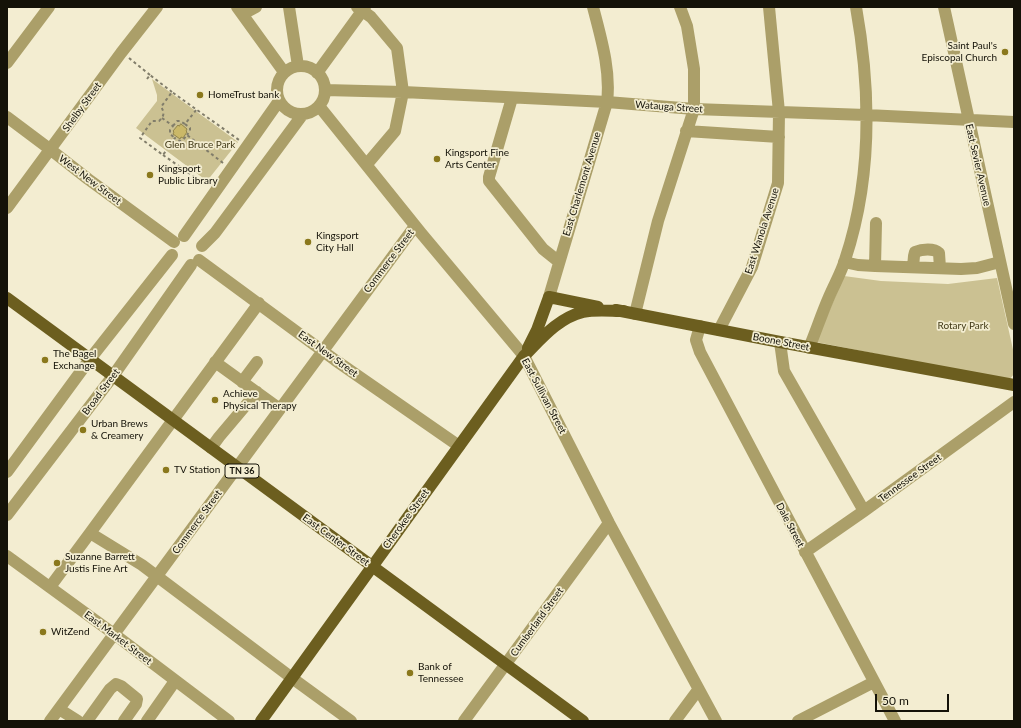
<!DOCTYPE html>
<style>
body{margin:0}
#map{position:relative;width:1021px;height:728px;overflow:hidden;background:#f3edd1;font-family:Lato,sans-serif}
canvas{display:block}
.frame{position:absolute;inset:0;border:8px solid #141208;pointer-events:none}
.scale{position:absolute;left:875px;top:694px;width:74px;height:18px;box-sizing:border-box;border:2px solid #141208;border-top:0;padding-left:5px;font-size:12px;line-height:14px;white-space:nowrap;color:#141208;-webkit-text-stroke:3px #f3edd1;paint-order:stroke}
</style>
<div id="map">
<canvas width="1021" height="728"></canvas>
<div class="frame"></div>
<div class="scale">50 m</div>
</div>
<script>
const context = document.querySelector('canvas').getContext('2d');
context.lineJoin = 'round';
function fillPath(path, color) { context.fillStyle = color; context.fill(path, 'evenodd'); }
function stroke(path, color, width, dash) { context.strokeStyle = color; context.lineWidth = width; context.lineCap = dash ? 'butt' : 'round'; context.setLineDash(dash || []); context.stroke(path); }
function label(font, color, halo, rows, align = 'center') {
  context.font = font + ' Lato,sans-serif'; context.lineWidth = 3.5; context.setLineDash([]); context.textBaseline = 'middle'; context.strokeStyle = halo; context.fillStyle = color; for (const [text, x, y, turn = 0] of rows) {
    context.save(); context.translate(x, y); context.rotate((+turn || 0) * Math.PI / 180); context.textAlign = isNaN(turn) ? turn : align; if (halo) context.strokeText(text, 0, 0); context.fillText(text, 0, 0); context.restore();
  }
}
const green = new Path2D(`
 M 152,79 L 238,142 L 207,181 L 136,128 L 157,101 L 157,95 Z
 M 844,276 L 881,281 L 948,284 L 997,278 L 1014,354 L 1014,374 L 1009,380 L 816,342 Z`);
const water = new Path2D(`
 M 181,124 L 187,129 L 186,131 L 187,132 L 183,138 L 181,137 L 180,139 L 173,134 L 174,132 L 173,131 L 178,125 L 179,126 Z`);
const path = new Path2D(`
 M 129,58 L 150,75
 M 147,79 L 150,75 L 172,92
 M 162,118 L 173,126 L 170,130 L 170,134 L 175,138
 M 185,124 L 190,128 L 190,131 L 187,135
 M 173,126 L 177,121 L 180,121 L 185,124 L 197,109
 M 163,155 L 206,185
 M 223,163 L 187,135 L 183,140 L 180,141 L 175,138 L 163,155 L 140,138 L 152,121 L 159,121 C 164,116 165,113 161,107 L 172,92 L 239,140`);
const minor = new Path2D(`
 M 237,7 L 284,72
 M 289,7 L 298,66
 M 357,7 L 371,17 L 397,48 L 403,92 L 395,131 L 367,164
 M 944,7 L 1014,324
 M 243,14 L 256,7
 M 7,63 L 49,7
 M277 90a24 24 0 1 1 48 0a24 24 0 1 1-48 0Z
 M 317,73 L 365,7
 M 325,90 L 403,92 L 607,102 L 694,109 L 866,115 L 1014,122
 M 512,98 L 489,177 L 489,181 L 543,249 L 558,261
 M 319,106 L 421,233 L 524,356 L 609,523 L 716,721
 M 7,117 L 51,150 L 88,179 L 174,242
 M 686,131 L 779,137
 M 7,208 L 121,53 L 157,7
 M 184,236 L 279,101
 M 202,246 L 215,233 L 303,114
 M 199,260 L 335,360 L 459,446
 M 844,262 L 858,265 L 875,266 L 961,269 L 977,268 L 1000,262
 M 875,266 L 876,223
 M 913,267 L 914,256 L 915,252 C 922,249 934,248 939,253 L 940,268
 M 549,297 L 607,102 C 611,71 601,38 593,7
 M 635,314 L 658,221 L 694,109 L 694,69 L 687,26 L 680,7
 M 700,326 L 696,340 L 700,352 L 895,721
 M 719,330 L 752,267 L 778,183 L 779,112 L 769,7
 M 780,342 L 784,371 L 864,511
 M 809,348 C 816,331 822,313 829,297 C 834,285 841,273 845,260 C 872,179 871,91 856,7
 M 215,362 L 280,409
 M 242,382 L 257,362
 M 211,448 L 219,437 L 257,392
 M 7,472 L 90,359 L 172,255
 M 7,515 L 113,376 L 191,265
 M 90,533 L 259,303
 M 805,552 L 864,511 L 1014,402
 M 7,556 L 114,634 L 229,721
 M 50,587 L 90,533 L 142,565 L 292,678 L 351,721
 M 59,709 L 78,721
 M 50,721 L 415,226
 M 87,721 L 110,689 L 116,684 L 121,686 L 137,699 L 136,704 L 124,721
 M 147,721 L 175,681
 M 464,721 L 609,523
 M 675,721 L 698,690
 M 798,721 L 874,682`);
const major = new Path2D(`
 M 7,298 L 583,721
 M 616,310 L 780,342 L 1014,385
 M 528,348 L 537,330 L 549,297 L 598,307
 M 261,721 L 524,356 C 541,339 558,318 583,312 C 596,309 611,311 624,311`);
const markers = [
 [1005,52,4,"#8a781c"],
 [200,95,4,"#8a781c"],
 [437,159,4,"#8a781c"],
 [150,175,4,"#8a781c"],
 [308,242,4,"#8a781c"],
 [45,360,4,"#8a781c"],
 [215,400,4,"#8a781c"],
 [83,430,4,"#8a781c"],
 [166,470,4,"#8a781c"],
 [57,563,4,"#8a781c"],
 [43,632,4,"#8a781c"],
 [410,673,4,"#8a781c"]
];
const shields = [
 [242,471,34]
];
const shieldNames = [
 ["TN 36",242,471]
];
const poiNames = [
 ["Saint Paul's",997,46,"right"],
 ["Episcopal Church",997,58,"right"],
 ["HomeTrust bank",208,95],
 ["Kingsport Fine",445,153],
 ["Arts Center",445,165],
 ["Kingsport",158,169],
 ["Public Library",158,181],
 ["Kingsport",316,236],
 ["City Hall",316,248],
 ["The Bagel",53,354],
 ["Exchange",53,366],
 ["Achieve",223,394],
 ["Physical Therapy",223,406],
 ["Urban Brews",91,424],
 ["& Creamery",91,436],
 ["TV Station",174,470],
 ["Suzanne Barrett",65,557],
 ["Justis Fine Art",65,569],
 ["WitZend",51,632],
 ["Bank of",418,667],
 ["Tennessee",418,679]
];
const streetNames = [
 ["Shelby Street",82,107,-54],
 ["Watauga Street",669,107,4],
 ["East Sevier Avenue",978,165,77],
 ["West New Street",90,180,37],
 ["East Charlemont Avenue",582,184,-73],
 ["East Wanola Avenue",762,231,-72],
 ["Commerce Street",389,261,-53],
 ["Boone Street",781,342,11],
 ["East New Street",328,354,36],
 ["Broad Street",101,392,-53],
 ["East Sullivan Street",544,396,62],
 ["Tennessee Street",910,478,-36],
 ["Cherokee Street",406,519,-54],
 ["Commerce Street",197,522,-54],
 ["Dale Street",790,525,62],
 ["East Center Street",336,540,36],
 ["Cumberland Street",537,622,-54],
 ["East Market Street",118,638,37]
];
const parkNames = [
 ["Glen Bruce Park",200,145],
 ["Rotary Park",963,326]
];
fillPath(green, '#cbc192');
fillPath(water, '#cab868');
stroke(water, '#93864b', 1);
stroke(path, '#817d6a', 2, [3, 3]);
stroke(minor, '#ab9f69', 12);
stroke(major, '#6c5e1f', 12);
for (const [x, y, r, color] of markers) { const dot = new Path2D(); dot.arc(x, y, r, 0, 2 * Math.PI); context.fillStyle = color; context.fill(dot); stroke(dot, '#f3edd1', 1.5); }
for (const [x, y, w] of shields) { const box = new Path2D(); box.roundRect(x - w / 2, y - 7, w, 14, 3); context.fillStyle = '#f3edd1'; context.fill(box); stroke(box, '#141208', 1); }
label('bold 9px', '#141208', null, shieldNames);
label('10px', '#141208', '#f3edd1', poiNames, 'left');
label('10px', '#141208', '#f3edd1', streetNames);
label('10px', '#423a17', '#f3edd1', parkNames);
</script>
